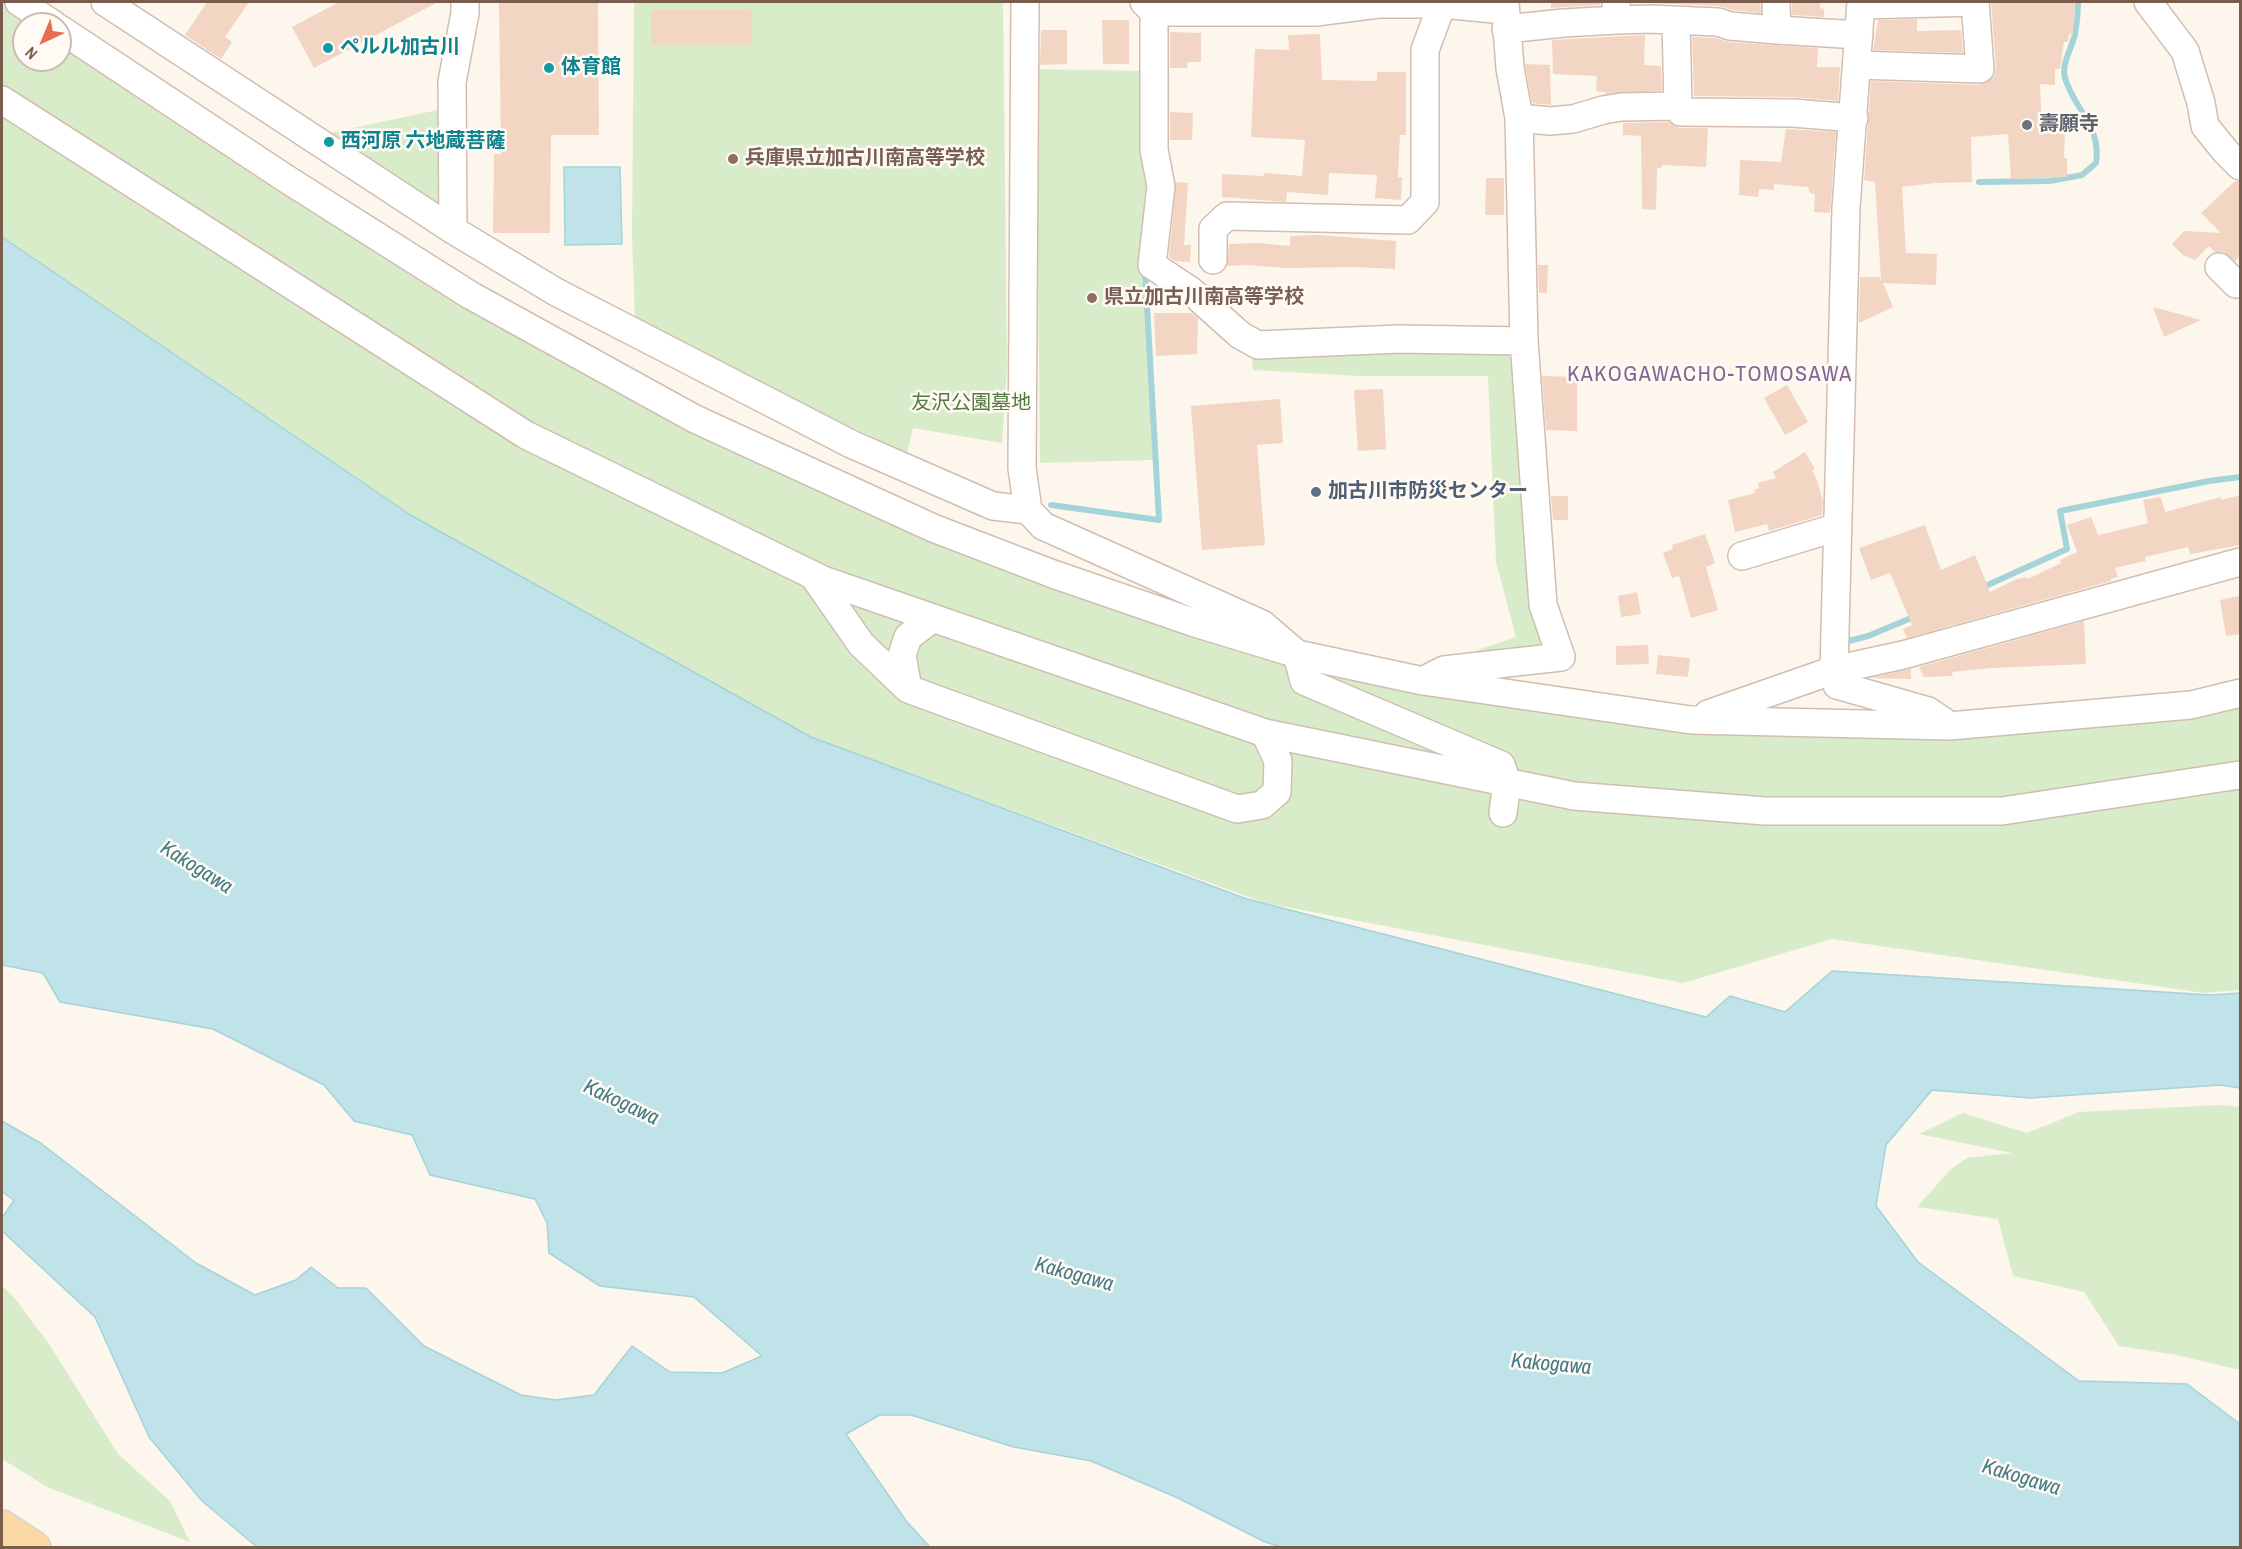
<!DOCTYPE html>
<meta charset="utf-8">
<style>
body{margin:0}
#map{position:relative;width:2242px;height:1549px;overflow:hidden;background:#fdf6ec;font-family:"Archivo Narrow",sans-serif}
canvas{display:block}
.frame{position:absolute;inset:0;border:3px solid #7a5c4d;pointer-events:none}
.north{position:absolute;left:12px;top:12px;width:60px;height:60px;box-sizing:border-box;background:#fffaf3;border:2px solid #cabbb1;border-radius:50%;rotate:224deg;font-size:16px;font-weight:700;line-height:24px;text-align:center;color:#7a5c4d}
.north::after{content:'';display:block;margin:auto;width:21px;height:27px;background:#e76f51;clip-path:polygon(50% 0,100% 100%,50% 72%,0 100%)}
</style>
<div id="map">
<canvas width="2242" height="1549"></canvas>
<div class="frame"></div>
<div class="north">N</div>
</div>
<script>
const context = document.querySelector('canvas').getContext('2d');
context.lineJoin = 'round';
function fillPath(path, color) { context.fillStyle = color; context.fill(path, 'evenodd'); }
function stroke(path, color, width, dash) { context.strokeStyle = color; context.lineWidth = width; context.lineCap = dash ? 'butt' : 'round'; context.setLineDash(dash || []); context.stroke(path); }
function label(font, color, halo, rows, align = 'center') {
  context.font = font + ' "Archivo Narrow","Noto Sans JP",sans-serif'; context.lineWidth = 5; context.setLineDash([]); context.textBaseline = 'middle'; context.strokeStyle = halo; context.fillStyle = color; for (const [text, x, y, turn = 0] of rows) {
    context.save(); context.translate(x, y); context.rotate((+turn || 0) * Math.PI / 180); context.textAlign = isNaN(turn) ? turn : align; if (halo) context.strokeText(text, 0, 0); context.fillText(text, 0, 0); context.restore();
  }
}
const green = new Path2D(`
 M 2,2 L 37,24 L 24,24 L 24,60 L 60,60 L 60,39 L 495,320 L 1207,634 L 1720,730 L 2240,703 L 2240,990 L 2204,993 L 1832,939 L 1683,983 L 1265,903 L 811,737 L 412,516 L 2,237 Z
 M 634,2 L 1003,2 L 1007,368 L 1002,443 L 913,428 L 907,453 L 761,385 L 635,319 L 632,236 Z
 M 1036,69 L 1144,71 L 1151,180 L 1143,255 L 1153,460 L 1040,463 Z
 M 447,108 L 449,217 L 320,135 Z
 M 1515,345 L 1551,653 L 1446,661 L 1516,637 L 1496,562 L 1488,376 L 1360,376 L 1253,370 L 1251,348 Z
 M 2220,1105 L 2240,1107 L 2240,1370 L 2177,1355 L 2119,1346 L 2084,1292 L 2013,1276 L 1998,1219 L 1917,1207 L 1951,1169 L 1967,1158 L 2012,1153 L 1919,1134 L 1963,1113 L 2027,1133 L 2079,1112 Z
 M 2,1286 L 13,1296 L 49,1344 L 118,1454 L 170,1501 L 190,1542 L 47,1487 L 2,1459 Z`);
const water = new Path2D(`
 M 564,167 L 620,167 L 622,244 L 565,245 Z
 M 2,237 L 412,516 L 811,737 L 1247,899 L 1706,1017 L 1730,996 L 1785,1012 L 1832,971 L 2210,995 L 2240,993 L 2240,1088 L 2220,1085 L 2030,1098 L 1932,1090 L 1886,1145 L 1876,1206 L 1918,1262 L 2079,1381 L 2187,1384 L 2240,1424 L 2240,1547 L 1281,1547 L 1265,1542 L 1178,1498 L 1091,1461 L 1014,1447 L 911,1415 L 880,1415 L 846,1434 L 907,1522 L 930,1547 L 257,1547 L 202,1501 L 149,1437 L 95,1317 L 2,1231 L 2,1218 L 14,1200 L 2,1192 L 2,1121 L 42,1144 L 196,1263 L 255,1295 L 296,1280 L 311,1267 L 338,1288 L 366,1288 L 424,1346 L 521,1395 L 555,1400 L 594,1395 L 632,1346 L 670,1372 L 722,1373 L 762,1356 L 694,1297 L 600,1286 L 549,1253 L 547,1223 L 535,1199 L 430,1175 L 412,1135 L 354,1121 L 324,1085 L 213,1029 L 60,1002 L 43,973 L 2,965 Z`);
const stream = new Path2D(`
 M 1979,182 L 2050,181 L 2082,175 L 2096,163 C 2102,127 2074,109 2065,78 C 2061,64 2072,48 2075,34 C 2077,23 2078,12 2078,2
 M 1051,505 L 1159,520 L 1145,270
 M 1981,588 L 2067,549 L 2060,511 L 2209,481 L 2240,477
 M 1841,643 L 1868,636 L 1916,616`);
const building = new Path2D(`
 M 207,2 L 249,2 L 225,37 L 232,42 L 221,59 L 185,35 Z
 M 339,2 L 438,2 L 314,68 L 292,27 Z
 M 499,2 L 598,2 L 599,135 L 551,135 L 550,233 L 493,233 L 494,154 L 501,154 Z
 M 1551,2 L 1600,2 L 1600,5 L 1551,8 Z
 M 1651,2 L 1678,3 L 1678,2 L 1760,2 L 1761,13 L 1733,10 L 1719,6 L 1651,3 Z
 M 1792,2 L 1820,2 L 1820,8 L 1824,9 L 1824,17 L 1792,15 Z
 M 1991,2 L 2075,2 L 2073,34 L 2069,34 L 2068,42 L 2064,42 L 2060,69 L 2055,69 L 2055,85 L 2040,84 L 2042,127 L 2065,126 L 2064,158 L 2067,158 L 2067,177 L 2011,179 L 2008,134 L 1971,137 L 1972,182 L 1935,183 L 1902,187 L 1906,253 L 1937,254 L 1936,285 L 1883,283 L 1893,307 L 1859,323 L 1860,277 L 1880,277 L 1881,280 L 1875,182 L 1864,180 L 1871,81 L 1979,85 L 1988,82 L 1994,76 L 1996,68 Z
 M 752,9 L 752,45 L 651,45 L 651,10 Z
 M 1917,19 L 1917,31 L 1961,30 L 1963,53 L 1873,50 L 1878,20 Z
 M 1102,20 L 1129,20 L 1129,64 L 1103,64 Z
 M 1041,30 L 1067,30 L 1067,64 L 1040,65 Z
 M 1170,32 L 1201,33 L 1201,62 L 1188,62 L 1187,68 L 1170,68 Z
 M 1320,34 L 1322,80 L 1377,81 L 1377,72 L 1406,72 L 1406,135 L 1400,135 L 1398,177 L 1402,177 L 1401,200 L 1375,198 L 1377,175 L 1329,173 L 1328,195 L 1287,192 L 1286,202 L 1222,197 L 1222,174 L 1264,176 L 1264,173 L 1302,176 L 1305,140 L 1251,137 L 1255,49 L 1289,50 L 1288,35 Z
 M 1645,35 L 1644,65 L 1661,66 L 1662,91 L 1605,94 L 1605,92 L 1596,91 L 1597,76 L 1553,74 L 1552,40 Z
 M 1692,37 L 1715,38 L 1729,42 L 1818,48 L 1817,67 L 1840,67 L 1838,101 L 1793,97 L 1694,96 Z
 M 1525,64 L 1550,65 L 1551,105 L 1532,103 Z
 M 1170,112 L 1193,113 L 1192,140 L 1170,140 Z
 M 1669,122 L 1680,128 L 1708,128 L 1706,167 L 1662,165 L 1662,168 L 1657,168 L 1656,210 L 1642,209 L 1641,136 L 1623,135 L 1623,123 Z
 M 1786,129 L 1836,132 L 1830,213 L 1814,212 L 1815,194 L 1810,193 L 1808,187 L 1774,184 L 1774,190 L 1759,189 L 1758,197 L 1739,195 L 1740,160 L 1781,162 Z
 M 1486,178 L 1504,178 L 1504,215 L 1485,215 Z
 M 2235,181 L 2241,181 L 2241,255 L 2235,261 L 2224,252 L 2215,252 L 2209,246 L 2195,260 L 2183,255 L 2172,244 L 2184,231 L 2221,233 L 2201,213 Z
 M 1176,182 L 1188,183 L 1184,245 L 1191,245 L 1190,262 L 1175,261 L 1169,257 Z
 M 1318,235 L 1396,241 L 1395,269 L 1354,267 L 1285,268 L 1248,265 L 1227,266 L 1229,244 L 1258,243 L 1290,246 L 1290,236 Z
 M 1538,265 L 1548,265 L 1547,293 L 1539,293 Z
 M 2153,307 L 2201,320 L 2164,337 Z
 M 1154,313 L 1192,313 L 1198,318 L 1197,354 L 1156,356 Z
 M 1542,376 L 1577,377 L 1577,431 L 1546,430 Z
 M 1787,385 L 1808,422 L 1785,435 L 1764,398 Z
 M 1383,389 L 1386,449 L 1358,451 L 1354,390 Z
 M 1280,399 L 1283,443 L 1257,445 L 1265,545 L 1202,550 L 1191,406 Z
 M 1805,452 L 1815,469 L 1812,470 L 1817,480 L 1823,501 L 1822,515 L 1769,531 L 1767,524 L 1735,532 L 1728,500 L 1755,493 L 1754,490 L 1759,488 L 1758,483 L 1776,478 L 1773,472 Z
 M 2241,495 L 2241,545 L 2190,554 L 2188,547 L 2145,557 L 2146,561 L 2115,568 L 2118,577 L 2111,579 L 2111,581 L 1907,638 L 1903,629 L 1912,625 L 1890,573 L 1871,580 L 1859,548 L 1925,525 L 1941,570 L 1975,555 L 1990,592 L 2017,579 L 2027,577 L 2028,579 L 2061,563 L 2060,560 L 2077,552 L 2067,525 L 2091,517 L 2098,535 L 2103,534 L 2148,523 L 2143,500 L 2161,497 L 2165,512 L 2221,497 L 2221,500 Z
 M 1551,496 L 1568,496 L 1568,520 L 1553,520 Z
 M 1705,534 L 1715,563 L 1706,567 L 1718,610 L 1691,618 L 1679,576 L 1672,578 L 1663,553 L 1673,549 L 1672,545 Z
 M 1637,592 L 1641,614 L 1621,617 L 1618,596 Z
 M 2239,596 L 2241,634 L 2226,636 L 2220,600 Z
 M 2084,621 L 2086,664 L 1991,668 L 1952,672 L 1953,676 L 1924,677 L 1919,667 Z
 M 1648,645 L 1649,664 L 1616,665 L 1616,646 Z
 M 1658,655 L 1690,658 L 1688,677 L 1656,674 Z
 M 1911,669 L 1911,679 L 1870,678 L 1906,670 Z`);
const minor = new Path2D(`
 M 19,2 L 53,24
 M 105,2 L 453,230 L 556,292 L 851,444 L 993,506 L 1028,510
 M 1025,2 L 1022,468 L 1028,510 L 1043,526 L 1262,624 L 1297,654 L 1304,681 L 1501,765 L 1507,782 L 1503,813
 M 1144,2 L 1154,12 L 1154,150 L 1161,186 L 1152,265 L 1191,291 L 1240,335 L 1258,345 L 1399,339 L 1524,341
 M 1616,2 L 1617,20 L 1650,19 L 1718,22 L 1730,26 L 1777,30 L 1859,35
 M 1776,2 L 1777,30
 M 1861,2 L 1846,208 L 1834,670 L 1837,685 L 1928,711 L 1943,721
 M 2148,2 L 2185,51 L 2201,103 L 2205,126 L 2226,152 L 2240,166
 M 1861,5 L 1975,2
 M 1154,12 L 1316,12 L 1378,4 L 1442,4 L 1504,10
 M 1676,21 L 1678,106
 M 60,29 L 285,178 L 470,295 L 695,419 L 933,528 L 1053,574 L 1195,623 L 1297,654 L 1423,681 L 1691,720 L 1949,726 L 2191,705 L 2240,693
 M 1506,29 L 1564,23 L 1617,20
 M 1857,65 L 1980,69 L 1975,2
 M 2,100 L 526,435 L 823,580 L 1265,733 L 1574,796 L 1765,811 L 2002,811 L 2240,775
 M 1519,118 L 1550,121 L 1573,119 L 1603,110 L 1621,107 L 1678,106 L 1681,112 L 1793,113 L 1854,118
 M 453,230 L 452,82 L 465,13 L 465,2
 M 1213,260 L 1213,229 L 1227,216 L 1408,220 L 1425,202 L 1425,50 L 1442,4
 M 2219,267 L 2236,284
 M 1742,556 L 1838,527
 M 813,575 L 861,644 L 908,689 L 1237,809 L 1262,805 L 1277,792 L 1278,761 L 1265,733
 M 1430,677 L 1444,670 L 1561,657 L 1543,605 L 1524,341 L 1519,118 L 1510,68 L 1505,2
 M 908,689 L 902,655 L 908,637 L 933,618
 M 1708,714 L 1834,670 L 1903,655 L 2240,562`);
const major = new Path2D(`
 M 2,1527 L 34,1548`);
const markers = [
 [328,48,6,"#0f9aa8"],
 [549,68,6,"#0f9aa8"],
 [2027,125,6,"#6b7280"],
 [329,142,6,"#0f9aa8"],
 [733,159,6,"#8d6e63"],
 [1092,298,6,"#8d6e63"],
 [1316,492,6,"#5c6f8a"]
];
const cultureNames = [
 ["ペルル加古川",340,48],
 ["体育館",561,68],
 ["西河原 六地蔵菩薩",341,142]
];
const worshipNames = [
 ["壽願寺",2039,125]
];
const educationNames = [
 ["兵庫県立加古川南高等学校",745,159],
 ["県立加古川南高等学校",1104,298]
];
const parkNames = [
 ["友沢公園墓地",971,404]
];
const serviceNames = [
 ["加古川市防災センター",1328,492]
];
const waterNames = [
 ["Kakogawa",196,868,32],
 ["Kakogawa",621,1103,25],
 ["Kakogawa",1074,1275,15],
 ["Kakogawa",1551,1365,5],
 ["Kakogawa",2021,1478,17]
];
const quarterNames = [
 ["KAKOGAWACHO-TOMOSAWA",1710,375]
];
fillPath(green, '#d8ecc9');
fillPath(water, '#bfe3e8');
stroke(water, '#a5d3da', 1.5);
stroke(stream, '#a5d3da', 6);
fillPath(building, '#f3d5c3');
stroke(minor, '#d1beb0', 30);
stroke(major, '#dad1cd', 36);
stroke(minor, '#fff', 27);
stroke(major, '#fbd9a5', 33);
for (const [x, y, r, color] of markers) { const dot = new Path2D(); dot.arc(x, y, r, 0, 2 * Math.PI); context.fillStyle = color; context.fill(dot); stroke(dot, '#fffaf3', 2); }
label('bold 20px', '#0d838f', '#fffaf3', cultureNames, 'left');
label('bold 20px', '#5b616d', '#fffaf3', worshipNames, 'left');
label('bold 20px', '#785e54', '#fffaf3', educationNames, 'left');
label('20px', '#537a41', '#fffaf3', parkNames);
label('bold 20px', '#4e5e75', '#fffaf3', serviceNames, 'left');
label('italic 21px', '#437c86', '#fffaf3', waterNames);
context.letterSpacing = '1.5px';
label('22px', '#846695', '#fffaf3', quarterNames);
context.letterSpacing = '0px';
</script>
